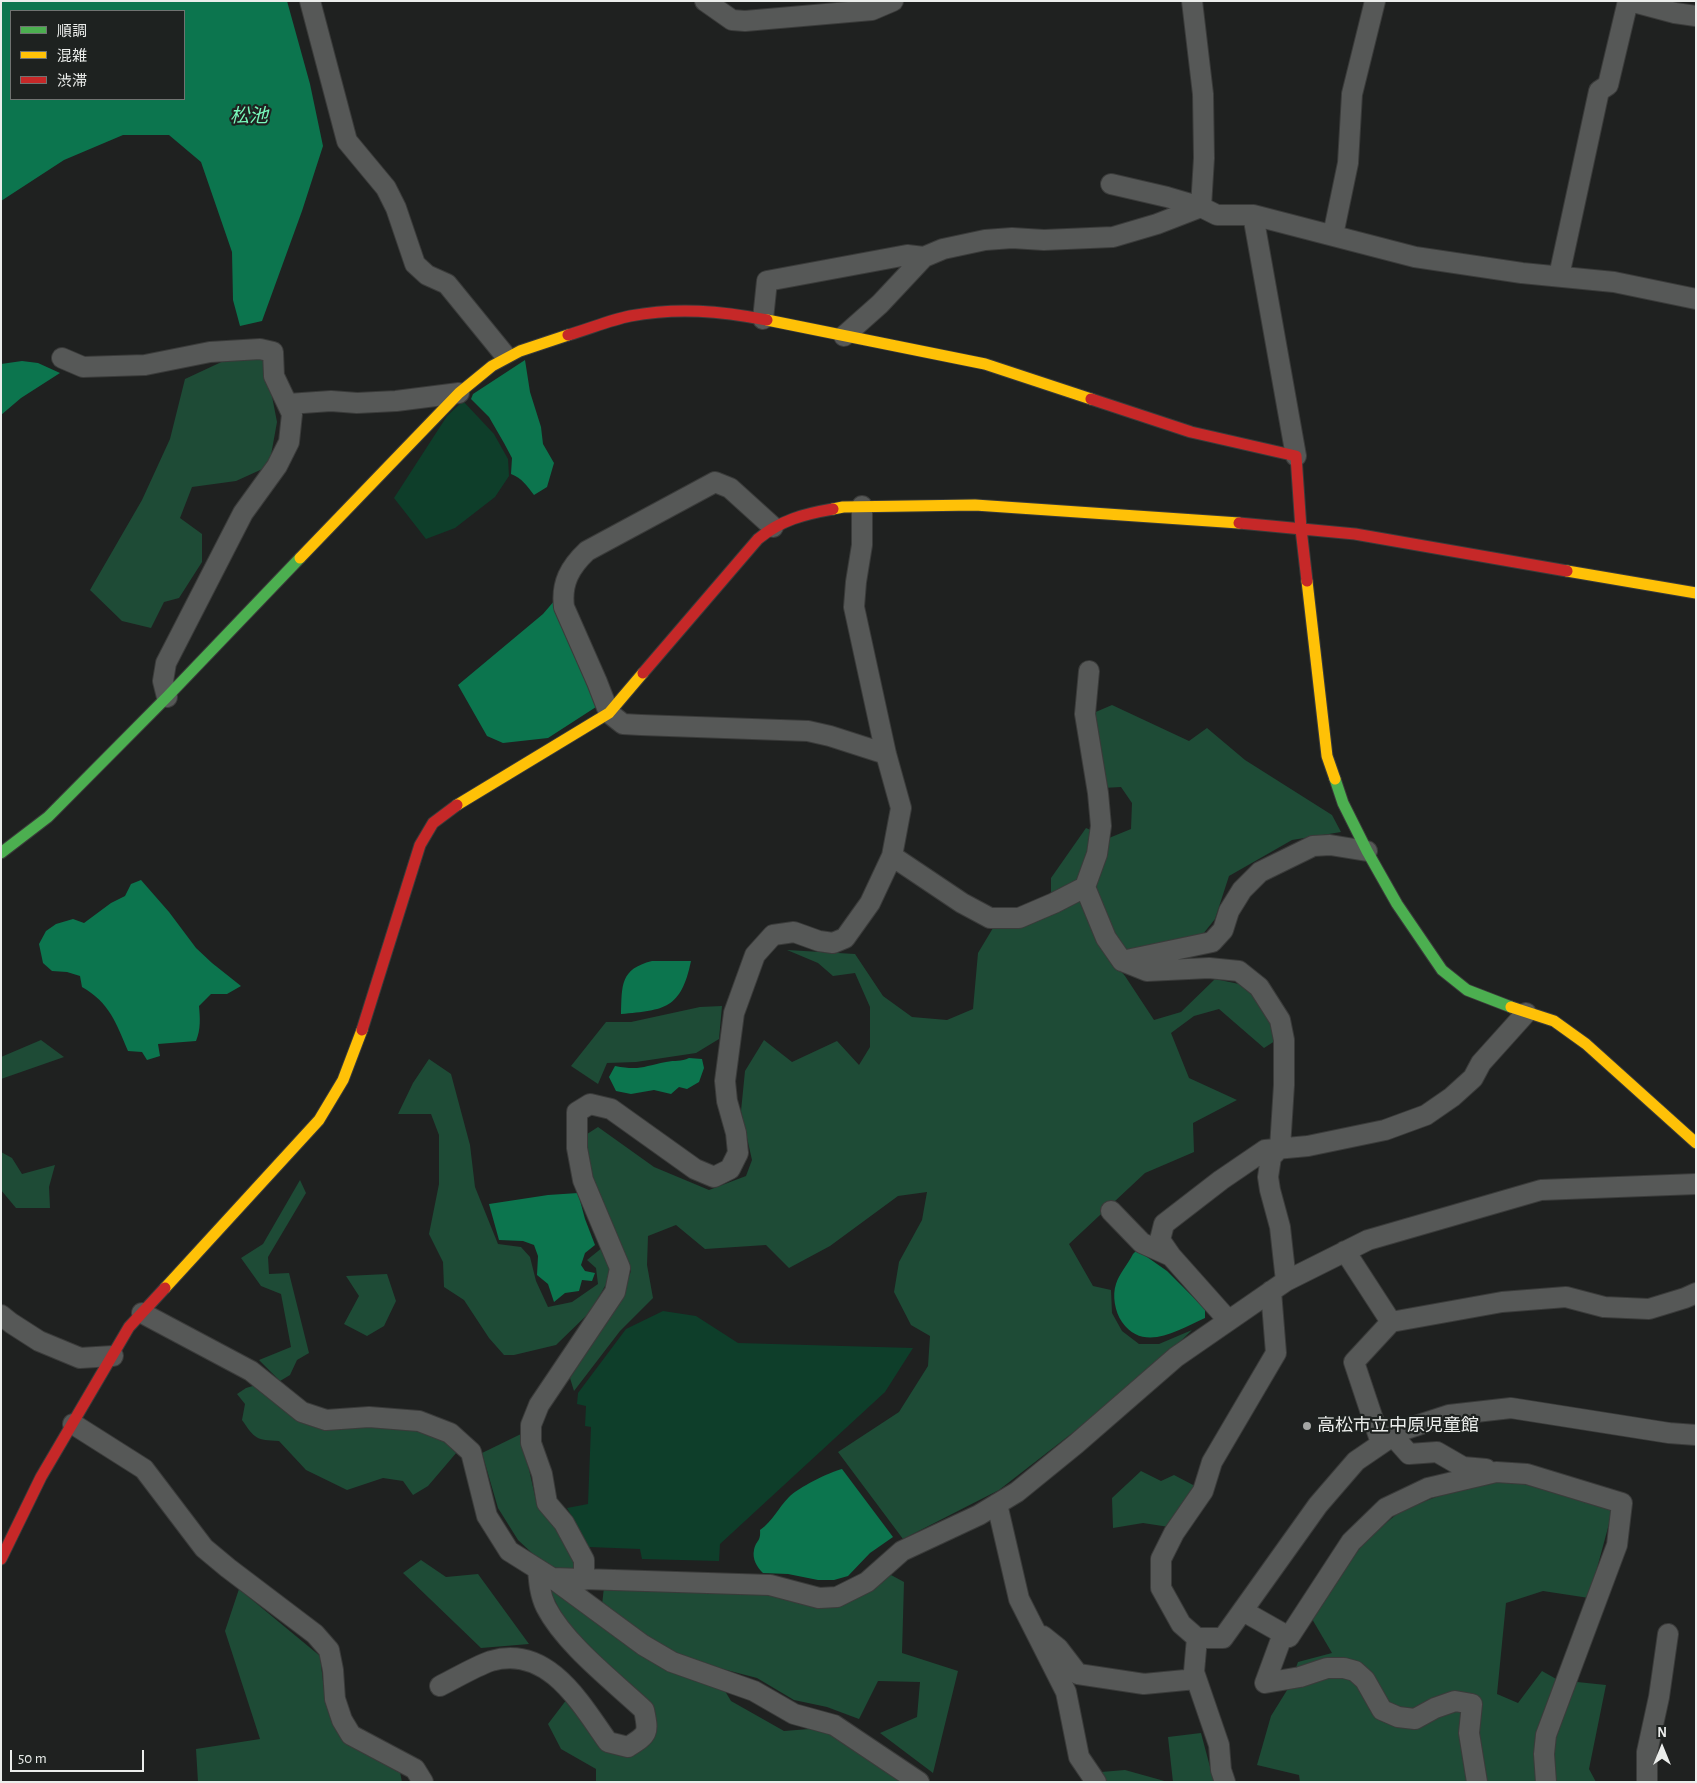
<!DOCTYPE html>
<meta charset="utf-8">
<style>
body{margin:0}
#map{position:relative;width:1697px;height:1783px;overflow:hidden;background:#1f2120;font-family:"Alegreya Sans","Noto Sans JP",sans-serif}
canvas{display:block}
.frame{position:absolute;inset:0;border:2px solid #ebedeb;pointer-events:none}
.legend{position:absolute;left:10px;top:10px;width:175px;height:90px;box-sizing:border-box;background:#1e2220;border:1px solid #707371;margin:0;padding:6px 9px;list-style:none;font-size:15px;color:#ebedeb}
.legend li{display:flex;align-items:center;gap:10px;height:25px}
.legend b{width:25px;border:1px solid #707371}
.north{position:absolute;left:1637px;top:1723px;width:50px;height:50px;-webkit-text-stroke:4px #1e2220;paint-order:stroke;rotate:0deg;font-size:14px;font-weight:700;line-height:20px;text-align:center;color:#ebedeb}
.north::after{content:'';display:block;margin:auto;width:18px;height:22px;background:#ebedeb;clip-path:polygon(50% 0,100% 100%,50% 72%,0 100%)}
.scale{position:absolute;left:10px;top:1750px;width:134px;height:22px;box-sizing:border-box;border:2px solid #ebedeb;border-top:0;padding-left:6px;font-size:15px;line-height:18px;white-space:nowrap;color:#ebedeb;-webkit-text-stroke:4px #1e2220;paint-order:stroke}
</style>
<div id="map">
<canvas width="1697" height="1783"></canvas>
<div class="frame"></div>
<ul class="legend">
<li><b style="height:6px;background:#4caf50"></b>順調</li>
<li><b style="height:6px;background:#ffc107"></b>混雑</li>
<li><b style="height:6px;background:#c62828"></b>渋滞</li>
</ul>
<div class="north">N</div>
<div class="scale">50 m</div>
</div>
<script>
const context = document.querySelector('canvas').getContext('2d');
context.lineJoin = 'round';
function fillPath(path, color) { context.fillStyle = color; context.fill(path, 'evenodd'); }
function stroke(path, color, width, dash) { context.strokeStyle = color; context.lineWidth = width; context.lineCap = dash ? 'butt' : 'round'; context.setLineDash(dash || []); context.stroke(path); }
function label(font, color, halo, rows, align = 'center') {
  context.font = font + ' "Alegreya Sans","Noto Sans JP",sans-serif'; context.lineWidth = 4.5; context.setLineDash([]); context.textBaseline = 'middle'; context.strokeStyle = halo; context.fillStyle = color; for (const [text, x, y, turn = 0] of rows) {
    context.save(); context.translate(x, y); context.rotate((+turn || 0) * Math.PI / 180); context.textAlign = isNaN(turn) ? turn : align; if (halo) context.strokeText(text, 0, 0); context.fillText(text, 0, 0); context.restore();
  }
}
const green = new Path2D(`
 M 463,401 L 494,434 L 508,459 L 509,476 L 495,497 L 455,528 L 426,539 L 394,498 L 447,416 Z
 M 663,1311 L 696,1316 L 738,1343 L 913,1348 L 885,1392 L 720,1544 L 719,1561 L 642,1559 L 640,1549 L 589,1547 L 567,1508 L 588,1504 L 591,1427 L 585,1426 L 586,1406 L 577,1404 L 578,1393 L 626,1329 Z`);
const forest = new Path2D(`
 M 230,358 L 265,360 L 277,422 L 269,466 L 236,481 L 192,487 L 180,518 L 202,534 L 202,562 L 179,598 L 164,602 L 151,628 L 122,621 L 90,590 L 142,500 L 170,439 L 185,379 Z
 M 1112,705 L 1189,741 L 1207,728 L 1245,760 L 1332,815 L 1341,832 L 1292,840 L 1229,876 L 1215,919 L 1203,934 L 1145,948 L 1105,953 L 1125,976 L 1154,1020 L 1181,1012 L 1215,979 L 1239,984 L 1267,1007 L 1278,1039 L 1264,1048 L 1219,1009 L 1194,1016 L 1171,1033 L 1189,1078 L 1237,1100 L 1193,1123 L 1194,1152 L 1145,1173 L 1069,1244 L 1093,1286 L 1111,1290 L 1112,1313 L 1122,1331 L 1139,1344 L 1159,1344 L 1192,1330 L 1143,1378 L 999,1490 L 903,1539 L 838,1452 L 899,1412 L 928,1366 L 930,1336 L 911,1325 L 894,1292 L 899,1262 L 922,1220 L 927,1192 L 898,1196 L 830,1246 L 789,1268 L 766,1245 L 705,1249 L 676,1225 L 648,1236 L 647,1265 L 653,1298 L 620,1331 L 574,1391 L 570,1378 L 619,1302 L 631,1271 L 588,1165 L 584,1136 L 598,1127 L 654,1167 L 709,1190 L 746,1176 L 752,1160 L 741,1111 L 745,1071 L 764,1040 L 792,1062 L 837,1041 L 859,1065 L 870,1047 L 870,1007 L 855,973 L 833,976 L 818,963 L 787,950 L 855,954 L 883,996 L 912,1017 L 947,1020 L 973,1009 L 978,953 L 993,928 L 1028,925 L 1051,913 L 1051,878 L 1086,828 L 1109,838 L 1131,829 L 1132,803 L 1121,787 L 1103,788 L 1091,714 Z
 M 722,1006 L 719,1039 L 696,1053 L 636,1062 L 607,1063 L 598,1084 L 571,1066 L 606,1022 L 631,1022 L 700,1007 Z
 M 41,1040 L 64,1057 L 1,1079 L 1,1057 Z
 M 429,1059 L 451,1074 L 470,1145 L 475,1187 L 498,1244 L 521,1247 L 530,1257 L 536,1281 L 548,1307 L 572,1302 L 598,1284 L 596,1268 L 587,1260 L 603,1247 L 612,1274 L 590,1312 L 556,1345 L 514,1355 L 504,1355 L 489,1338 L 464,1300 L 444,1287 L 443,1262 L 429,1234 L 439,1184 L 439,1135 L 431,1114 L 398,1114 L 413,1083 Z
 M 1,1152 L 12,1158 L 22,1174 L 55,1165 L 49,1187 L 50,1208 L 16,1208 L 1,1190 Z
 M 300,1180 L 306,1193 L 268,1257 L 269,1274 L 289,1273 L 309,1353 L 297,1360 L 290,1375 L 280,1381 L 259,1360 L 291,1347 L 281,1294 L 261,1286 L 241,1258 L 263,1244 Z
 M 387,1274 L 396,1301 L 384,1326 L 367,1336 L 344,1324 L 359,1296 L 346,1276 Z
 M 256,1385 L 299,1417 L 415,1426 L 445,1435 L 457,1452 L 428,1486 L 413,1495 L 403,1481 L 383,1478 L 347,1490 L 306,1470 L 279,1441 C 256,1440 255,1439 242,1420 L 245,1404 L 237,1394 L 246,1388 Z
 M 521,1434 L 537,1505 L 561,1534 L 577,1566 L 571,1571 L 546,1566 L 518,1540 L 498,1508 L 482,1453 Z
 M 1141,1471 L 1161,1481 L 1174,1475 L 1195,1486 L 1169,1527 L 1143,1523 L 1113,1528 L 1112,1498 Z
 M 1504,1479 L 1531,1482 L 1613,1509 L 1589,1598 L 1543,1591 L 1506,1603 L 1497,1694 L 1518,1703 L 1542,1671 L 1558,1680 L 1606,1685 L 1589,1769 L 1596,1782 L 1300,1782 L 1299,1775 L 1257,1765 L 1271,1716 L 1289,1687 L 1298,1662 L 1332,1653 L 1312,1619 L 1355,1548 L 1402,1510 L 1449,1492 Z
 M 421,1560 L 446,1577 L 478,1574 L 529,1644 L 481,1648 L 403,1573 Z
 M 891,1575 L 904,1582 L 902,1653 L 958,1671 L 933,1773 L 880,1733 L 917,1717 L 920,1682 L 878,1681 L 859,1719 L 827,1707 L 794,1700 L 757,1678 L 677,1657 L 602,1605 L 604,1587 L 767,1592 L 850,1600 Z
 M 546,1583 L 722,1686 L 731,1701 L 784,1731 L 822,1728 L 903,1782 L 596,1782 L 596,1769 L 561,1749 L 548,1724 L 567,1699 L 597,1741 L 654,1733 L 654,1707 L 572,1634 Z
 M 239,1589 L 320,1656 L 325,1698 L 400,1772 L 402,1782 L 198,1782 L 196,1749 L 260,1739 L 225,1631 Z
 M 1201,1733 L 1214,1782 L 1173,1782 L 1168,1737 Z
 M 1125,1770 L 1168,1782 L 1107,1782 L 1101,1772 Z`);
const water = new Path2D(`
 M 1,1 L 287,1 L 310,84 L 323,146 L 302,211 L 262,321 L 240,326 L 233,300 L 232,252 L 201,162 L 169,135 L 123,135 L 64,160 L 1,201 ZM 184,11 L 184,99 L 11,99 L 11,11 Z
 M 525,360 L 530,392 L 541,427 L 543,444 L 554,463 L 547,487 L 534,495 C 527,486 522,478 511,474 L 512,458 L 504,443 L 489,417 L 471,399 L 473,394 Z
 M 22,361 L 38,363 L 60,373 L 21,398 L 1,415 L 1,364 Z
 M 555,600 L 596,707 L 548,738 L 503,743 L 487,736 L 458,685 L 543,614 Z
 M 141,880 L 169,912 L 196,948 L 212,963 L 241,986 L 227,994 L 211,994 L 199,1006 C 200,1018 201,1029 196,1041 L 158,1044 L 160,1056 L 147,1060 L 142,1052 L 128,1051 C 116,1023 110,1003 82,987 L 80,976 L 67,972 L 52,971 L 43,963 L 39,944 L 46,931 L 56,924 L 73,919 L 84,923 L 111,903 L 125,896 L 131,884 Z
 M 652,961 L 691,961 C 681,1009 665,1010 621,1014 C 622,985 620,969 652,961 Z
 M 689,1058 L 702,1059 L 704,1068 L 699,1082 L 687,1089 L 679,1087 L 671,1094 L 654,1090 L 631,1094 L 616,1091 L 609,1077 L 615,1066 C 640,1071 644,1066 666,1062 C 675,1060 681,1062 689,1058 Z
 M 578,1193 L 585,1219 L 595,1245 L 585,1253 L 581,1265 L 585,1271 L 595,1273 L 592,1281 L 582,1280 L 579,1291 L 565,1293 L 554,1302 L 548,1284 L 537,1275 L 538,1256 L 534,1245 L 523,1241 L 499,1240 L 489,1204 L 548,1195 Z
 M 1137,1250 L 1167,1271 L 1205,1309 L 1205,1318 C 1178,1330 1144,1353 1122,1322 C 1115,1312 1112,1295 1116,1284 C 1119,1274 1128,1264 1133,1254 Z
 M 842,1469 L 893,1537 L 870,1553 L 848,1576 L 834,1580 L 818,1580 L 788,1574 L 763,1573 C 757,1567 752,1559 754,1550 C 756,1540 761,1542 760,1530 C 773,1521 778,1508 789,1497 C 798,1488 829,1472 842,1469 Z`);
const street = new Path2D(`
 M 310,1 L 347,141 L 386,188 L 396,208 L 415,264 L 427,275 L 447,284 L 504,354
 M 705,1 L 732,20 L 745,21 L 872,10 L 893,1
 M 1630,1 L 1675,13 L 1696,16
 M 1111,184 L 1167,197 L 1201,207 L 1204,158 L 1203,94 L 1192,1
 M 1253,215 L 1296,456
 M 1333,235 L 1348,163 L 1352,94 L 1375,1
 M 1559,276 L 1599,91 L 1608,85 L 1628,1
 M 763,319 L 767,281 L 907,255 L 924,257
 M 844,336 L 880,304 L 924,257 L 943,249 L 985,240 L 1012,238 L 1044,240 L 1113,237 L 1157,224 L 1201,207 L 1217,215 L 1253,215 L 1415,257 L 1522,273 L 1614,282 L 1696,299
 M 62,358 L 83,367 L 145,365 L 210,352 L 260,349 L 273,352 L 274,376 L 292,414 L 289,442 L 277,466 L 243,513 L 166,663 L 163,681 L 167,697
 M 288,404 L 331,401 L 357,403 L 396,401 L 459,393
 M 773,527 L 730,488 L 715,482 L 587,551 C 570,567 561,583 564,607 L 597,682 L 609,713 L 623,724 L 641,725 L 808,731 L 830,736 L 886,754
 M 892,856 L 962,903 L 990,918 L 1019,918 L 1054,903 L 1085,887 L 1097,854 L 1101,826 L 1098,793 L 1085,714 L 1089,671
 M 1085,887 L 1106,938 L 1122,961 L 1147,971 L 1209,968 L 1239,971 L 1259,987 L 1280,1020 L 1284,1040 L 1284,1085 L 1280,1148 L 1271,1157 L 1268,1177 L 1270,1190 L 1280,1227 L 1286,1281
 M 1122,961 L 1212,942 L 1223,930 L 1229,911 L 1242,890 L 1260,872 L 1313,846 L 1330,845 L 1367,851
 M 1111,1211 L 1142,1243 L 1171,1256
 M 1345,1251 L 1391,1322 L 1354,1362 L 1381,1443
 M 1271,1291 L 1276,1353 L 1212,1462 L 1203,1491 L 1174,1533 L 1161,1559 L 1161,1588 L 1181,1624 L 1197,1638 L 1223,1638 L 1318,1505 L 1356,1461 L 1400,1431 L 1449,1415 L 1511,1408 L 1669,1433 L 1696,1435
 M 142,1313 L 251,1371 L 302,1412 L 326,1420 L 369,1417 L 419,1421 L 450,1433 L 471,1452 L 487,1516 L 509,1551 L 552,1578 L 770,1585 L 819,1598 L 837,1597 L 867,1582 L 902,1551 L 979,1515 L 1017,1492 L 1076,1444 L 1176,1357 L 1286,1281 L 1368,1240 L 1541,1190 L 1696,1184
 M 1,1315 L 11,1323 L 39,1341 L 80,1358 L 113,1356
 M 1228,1320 L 1171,1256 L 1160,1240 L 1164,1224 L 1221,1180 L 1265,1150 L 1308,1146 L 1385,1130 L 1426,1115 L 1452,1097 L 1473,1078 L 1481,1063 L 1526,1013
 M 1391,1322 L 1502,1302 L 1566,1297 L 1604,1307 L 1649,1309 L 1685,1298 L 1696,1293
 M 73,1424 L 144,1469 L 204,1548 L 228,1568 L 315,1634 L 329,1650 L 333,1670 L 335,1699 L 342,1720 L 351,1735 L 415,1769 L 423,1782
 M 1393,1436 L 1409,1454 L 1437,1452 L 1463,1467 L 1486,1469
 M 997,1504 L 1019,1599 L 1066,1692 L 1079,1757 L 1096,1782
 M 552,1578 L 643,1645 L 672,1662 L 754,1691 L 794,1714 L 834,1725 L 919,1782
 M 584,1580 L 584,1560 L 564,1523 L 547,1503 L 542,1474 L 531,1443 L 531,1425 L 539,1405 L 615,1292 L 620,1268 L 583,1180 L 577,1148 L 577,1112 L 590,1104 L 611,1109 L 695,1169 L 714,1177 L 730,1169 L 738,1153 L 736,1133 L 727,1101 L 725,1081 L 734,1013 L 755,955 L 773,935 L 794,932 L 819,941 L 833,943 L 845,938 L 870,903 L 892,856 L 901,808 L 886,754 L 854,607 L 856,582 L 862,545 L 862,506
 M 1243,1611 L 1289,1637 L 1351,1542 L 1386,1508 L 1428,1488 L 1496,1472 L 1527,1474 L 1622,1503 L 1617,1545 L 1546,1735 L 1544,1754 L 1546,1782
 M 1283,1634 L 1265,1683 L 1300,1677 L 1327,1668 L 1344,1668 L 1355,1671 L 1365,1680 L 1382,1710 L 1398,1717 L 1415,1719 L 1435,1708 L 1455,1701 L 1472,1704 L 1469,1733 L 1477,1782
 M 1043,1636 L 1058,1648 L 1078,1674 L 1144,1684 L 1196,1679
 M 1197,1638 L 1194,1672 L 1219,1745 L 1221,1770 L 1225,1782
 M 440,1686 C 456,1678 474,1667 491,1661 C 548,1644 581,1704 608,1742 L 628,1747 C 648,1734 649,1734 644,1710 C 613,1681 565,1644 546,1607 C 540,1595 539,1582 538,1569
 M 1647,1782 L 1647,1752 L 1659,1697 L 1668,1634`);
const fast = new Path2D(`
 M 1335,779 L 1343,803 L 1367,851 L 1397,904 L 1442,970 L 1467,990 L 1511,1007
 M 1,853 L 48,817 L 167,697 L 300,558`);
const slow = new Path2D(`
 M 767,320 L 985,364 L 1091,399
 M 833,509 L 843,507 L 975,505 L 1239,523
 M 300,558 L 459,393 L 492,366 L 520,351 L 568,335
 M 1567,571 L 1696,593
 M 1307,581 L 1327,756 L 1335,779
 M 457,805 L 609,713 L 643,673
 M 1511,1007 L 1554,1021 L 1586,1044 L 1696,1143
 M 165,1288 L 319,1120 L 343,1080 L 362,1030`);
const jam = new Path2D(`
 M 568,335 C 589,329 610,320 630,316 C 678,307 720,311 767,320
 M 1091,399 L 1191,432 L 1296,456 L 1301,529 L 1307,581
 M 1239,523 L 1355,534 L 1567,571
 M 643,673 L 758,539 C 781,520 804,514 833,509
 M 362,1030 L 420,845 L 433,823 L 457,805
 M 1,1559 L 41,1477 L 129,1327 L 165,1288`);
const markers = [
 [1307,1426,5,"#a4a6a4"]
];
const poiNames = [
 ["高松市立中原児童館",1317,1426]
];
const waterNames = [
 ["松池",249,116]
];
fillPath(green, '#0e3e2a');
fillPath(forest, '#1e4b36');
fillPath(water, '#0c754e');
stroke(street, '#3a3b3a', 22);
stroke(fast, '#3a3b3a', 13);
stroke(slow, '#3a3b3a', 13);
stroke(jam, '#3a3b3a', 13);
stroke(street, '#565857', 20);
stroke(fast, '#4caf50', 11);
stroke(slow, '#ffc107', 11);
stroke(jam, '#c62828', 11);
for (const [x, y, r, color] of markers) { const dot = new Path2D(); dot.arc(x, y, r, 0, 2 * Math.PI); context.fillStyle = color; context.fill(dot); stroke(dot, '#1e2220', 2); }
label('18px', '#ebedeb', '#1e2220', poiNames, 'left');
label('italic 19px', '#79f9bb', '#1e2220', waterNames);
</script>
